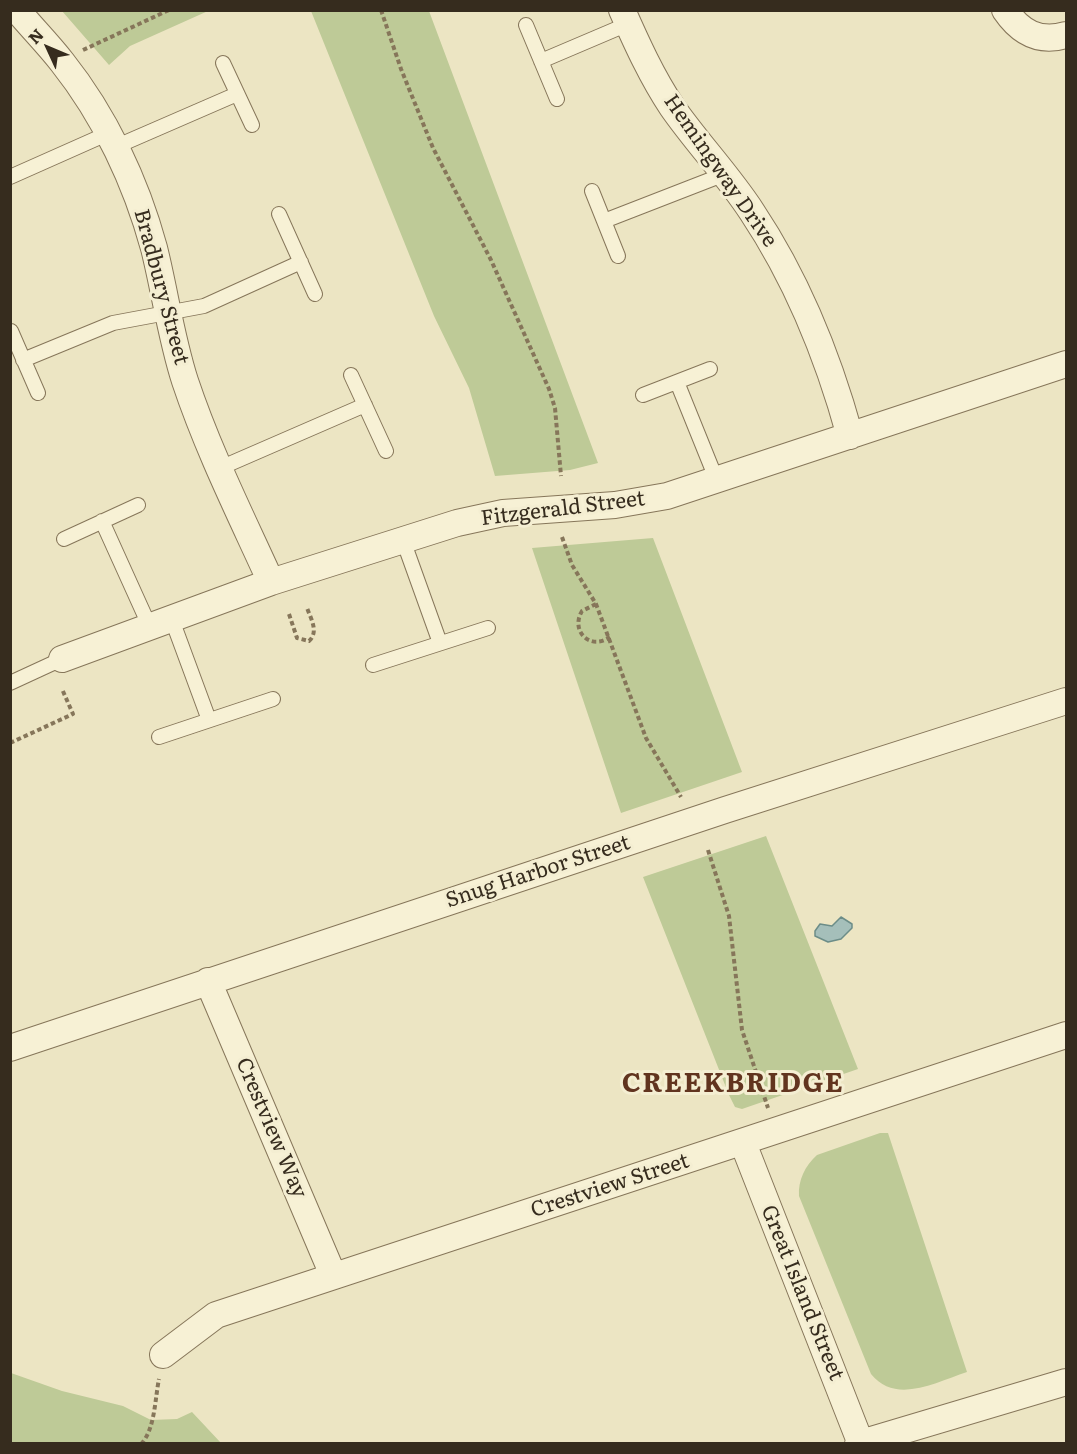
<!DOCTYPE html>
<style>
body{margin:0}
#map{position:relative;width:1077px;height:1454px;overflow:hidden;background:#ece5c3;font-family:Literata,serif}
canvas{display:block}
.frame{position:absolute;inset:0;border:12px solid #362c1e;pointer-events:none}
.north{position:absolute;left:18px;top:18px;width:60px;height:60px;-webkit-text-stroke:4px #f4eed2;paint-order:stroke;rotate:314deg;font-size:16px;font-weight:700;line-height:24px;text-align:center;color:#362c1e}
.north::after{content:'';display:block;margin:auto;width:21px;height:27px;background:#362c1e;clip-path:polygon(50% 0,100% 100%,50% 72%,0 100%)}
</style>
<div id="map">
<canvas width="1077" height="1454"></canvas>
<div class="frame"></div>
<div class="north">N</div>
</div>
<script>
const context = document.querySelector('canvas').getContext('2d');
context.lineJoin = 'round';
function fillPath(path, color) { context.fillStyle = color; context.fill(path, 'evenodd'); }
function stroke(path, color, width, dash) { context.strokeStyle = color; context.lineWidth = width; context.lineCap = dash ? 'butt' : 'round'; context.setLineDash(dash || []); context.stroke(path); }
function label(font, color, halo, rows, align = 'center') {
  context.font = font + ' Literata,serif'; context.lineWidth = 6; context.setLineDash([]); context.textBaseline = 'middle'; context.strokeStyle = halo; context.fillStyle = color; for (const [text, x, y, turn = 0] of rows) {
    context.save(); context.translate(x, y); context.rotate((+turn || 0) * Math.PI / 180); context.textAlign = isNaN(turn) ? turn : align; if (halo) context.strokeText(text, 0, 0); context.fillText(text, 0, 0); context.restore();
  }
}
const green = new Path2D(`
 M 62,11 L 208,11 L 130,46 L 109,65 Z
 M 311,11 L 429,11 L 598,463 L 570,470 L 495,476 L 469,388 L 434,316 Z
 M 653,538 L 742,772 L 621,813 L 532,548 Z
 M 766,836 L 858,1069 L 742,1109 L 735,1107 L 729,1095 L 643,877 Z
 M 880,1133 L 888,1133 L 967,1372 C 936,1382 896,1405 871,1374 L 799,1196 C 798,1180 805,1166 817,1155 Z
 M 11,1373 L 62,1391 L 123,1406 L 151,1420 L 177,1419 L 192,1412 L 221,1443 L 11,1443 Z`);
const water = new Path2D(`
 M 841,917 L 852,924 L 852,928 L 841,939 L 828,942 L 815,936 L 815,931 L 820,924 L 832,926 Z`);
const path = new Path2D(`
 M 381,10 L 401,69 L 433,148 L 491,260 L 549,389 L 555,408 L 561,476
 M 83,50 L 169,10
 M 562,537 L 572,565 L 596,604 L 646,738 L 681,797
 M 596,604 L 582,611 C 570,631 590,651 610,637
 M 289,614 L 297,638 L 309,641 C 319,632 311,619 307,608
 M 10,743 L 73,714 L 62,689
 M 708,850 L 729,916 L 742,1030 L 768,1108
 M 141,1444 C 155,1430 155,1398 159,1379`);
const service = new Path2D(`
 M 526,25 L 557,99
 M 541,61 L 628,24
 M 223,63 L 252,125
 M 115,147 L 237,94
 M 10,177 L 109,133
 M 592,191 L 618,256
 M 279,214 L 315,294
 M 604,221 L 725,174
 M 11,331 L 38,393
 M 23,360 L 113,323 L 204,306 L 301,262
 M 351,375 L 386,451
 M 677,382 L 717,481
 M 643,395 L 710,369
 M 220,468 L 365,405
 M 102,521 L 149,625
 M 64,539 L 138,505
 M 403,540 L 440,643
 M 171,617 L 209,720
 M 373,665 L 488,628
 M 10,683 L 62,659
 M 159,737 L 273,699`);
const minor = new Path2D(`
 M 17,10 C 32,28 48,44 62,62 C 105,116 136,182 154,248 C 165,292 171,338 185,381 C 208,450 241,516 271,582
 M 622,10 C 637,44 652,77 672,107 C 697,143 728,175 752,212 C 798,281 828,356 850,436
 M 1005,10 C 1020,32 1039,43 1066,35
 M 62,659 L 271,582 L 457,523 L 503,513 L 615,505 L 667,496 L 1066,364
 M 208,981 L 333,1275
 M 10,1048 L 725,810 L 1066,701
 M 743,1143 L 861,1444
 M 163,1355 L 216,1315 L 1066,1035
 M 858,1444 L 1066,1382`);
const streetNames = [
 ["Hemingway Drive",720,171,55],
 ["Bradbury Street",161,287,75],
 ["Fitzgerald Street",563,509,-7],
 ["Snug Harbor Street",538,872,-18],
 ["Crestview Way",271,1128,67],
 ["Crestview Street",610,1186,-18],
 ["Great Island Street",802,1293,68]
];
const districtNames = [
 ["CREEKBRIDGE",733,1084]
];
fillPath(green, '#beca97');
fillPath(water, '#a5bfba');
stroke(water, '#6c8d88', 1.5);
stroke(service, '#86765a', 16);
stroke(minor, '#86765a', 28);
stroke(path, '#86765a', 4, [4.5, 3]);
stroke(service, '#f7f1d5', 14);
stroke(minor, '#f7f1d5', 26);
label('21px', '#362c1e', '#f4eed2', streetNames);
context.letterSpacing = '1.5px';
label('bold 27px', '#61341f', '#f4eed2', districtNames);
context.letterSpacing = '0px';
</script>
